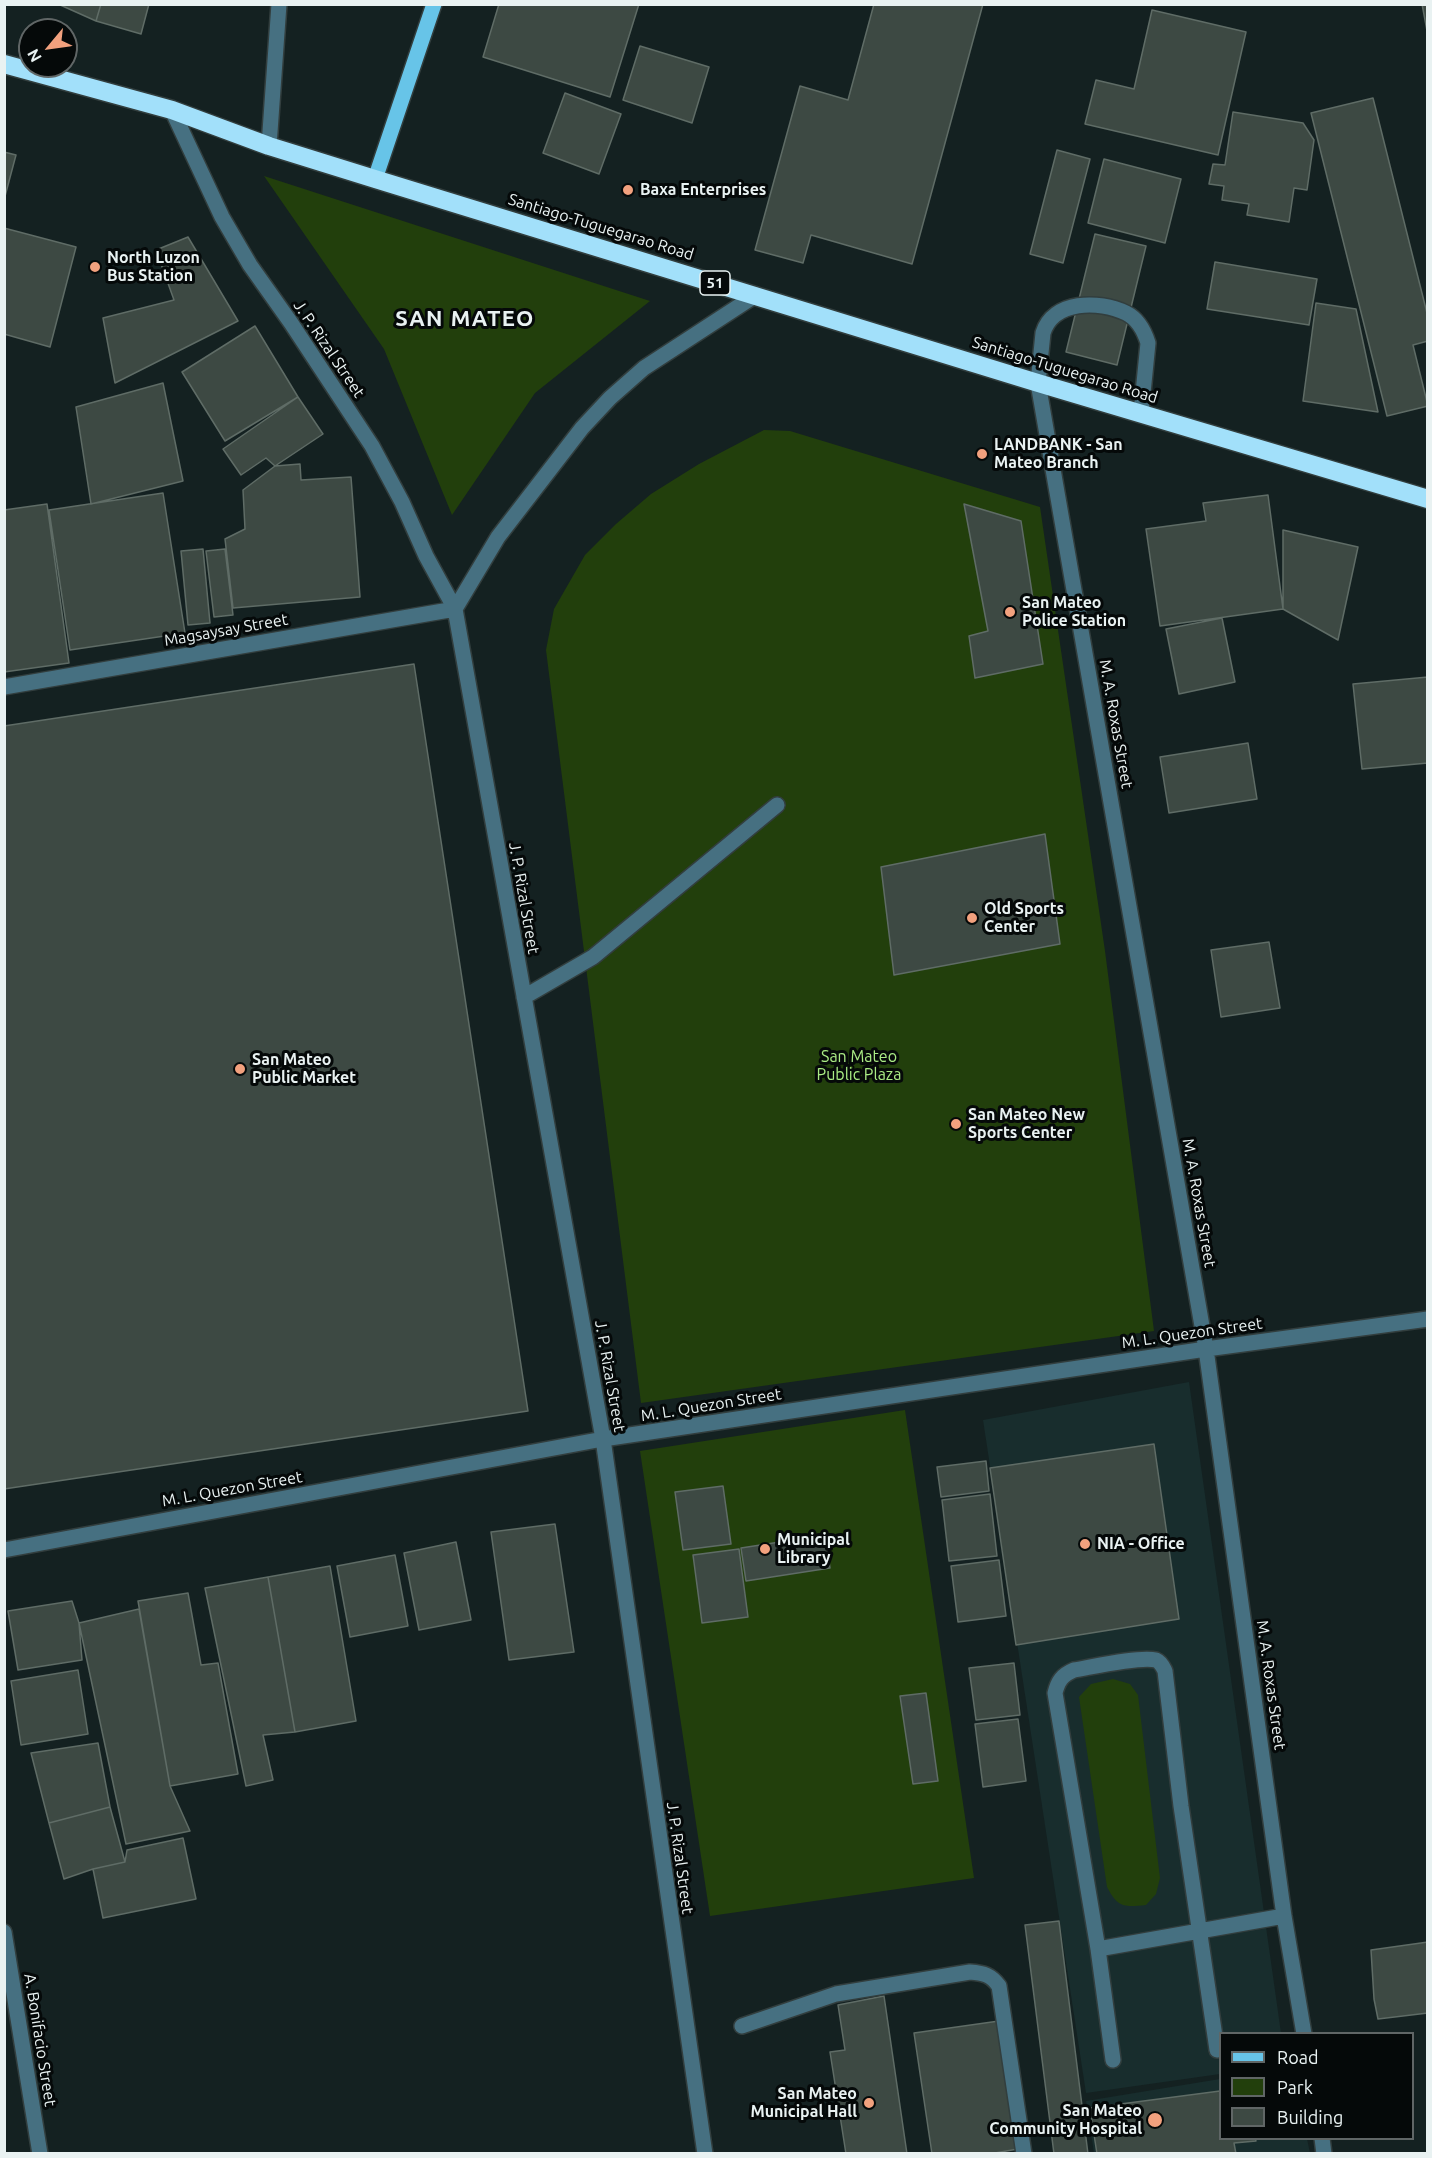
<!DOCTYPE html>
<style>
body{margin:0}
#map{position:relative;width:1432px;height:2158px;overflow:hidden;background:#142121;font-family:Ubuntu,sans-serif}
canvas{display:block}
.frame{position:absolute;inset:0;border:6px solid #e9f2f2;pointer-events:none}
.legend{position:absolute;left:1219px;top:2032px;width:195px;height:108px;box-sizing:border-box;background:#050909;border:2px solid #606666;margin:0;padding:8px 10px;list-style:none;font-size:18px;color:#e9f2f2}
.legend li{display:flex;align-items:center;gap:12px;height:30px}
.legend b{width:30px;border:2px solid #606666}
.north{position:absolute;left:18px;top:18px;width:60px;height:60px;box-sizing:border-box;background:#050909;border:2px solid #606666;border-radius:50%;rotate:241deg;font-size:16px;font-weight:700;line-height:24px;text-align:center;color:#e9f2f2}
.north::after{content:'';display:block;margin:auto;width:21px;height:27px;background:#f2a17e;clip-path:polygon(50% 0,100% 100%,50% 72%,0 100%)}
</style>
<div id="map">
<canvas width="1432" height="2158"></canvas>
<div class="frame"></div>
<ul class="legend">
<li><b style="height:8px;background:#67c4e8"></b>Road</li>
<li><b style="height:16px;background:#223f0c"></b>Park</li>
<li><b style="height:16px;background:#3d4943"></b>Building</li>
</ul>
<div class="north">N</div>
</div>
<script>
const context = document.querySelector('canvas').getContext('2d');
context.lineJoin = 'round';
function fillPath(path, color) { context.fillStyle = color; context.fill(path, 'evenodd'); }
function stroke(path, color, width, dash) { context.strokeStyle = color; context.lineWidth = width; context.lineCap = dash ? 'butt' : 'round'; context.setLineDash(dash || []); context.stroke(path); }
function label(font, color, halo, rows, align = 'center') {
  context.font = font + ' Ubuntu,sans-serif'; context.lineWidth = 6; context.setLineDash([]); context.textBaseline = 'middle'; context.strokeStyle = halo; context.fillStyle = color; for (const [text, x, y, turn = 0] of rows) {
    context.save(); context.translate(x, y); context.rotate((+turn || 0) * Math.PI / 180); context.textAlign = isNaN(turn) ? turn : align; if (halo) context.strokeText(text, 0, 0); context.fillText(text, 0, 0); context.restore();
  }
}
const built = new Path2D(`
 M 1189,1382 L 1281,2033 L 1220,2034 L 1220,2074 L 1086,2093 L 983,1420 Z
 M 1220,2079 L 1220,2138 L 1307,2139 L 1310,2153 L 1094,2153 L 1086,2101 Z`);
const green = new Path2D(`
 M 264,176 L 650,301 L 535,393 L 452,515 L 384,349 Z
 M 764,430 L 790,431 L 1040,507 L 1105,951 L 1154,1331 L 641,1403 L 546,650 L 554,609 L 585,555 L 616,524 L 651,494 L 699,464 Z
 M 905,1410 L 974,1878 L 710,1916 L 640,1451 Z
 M 1113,1679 L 1130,1684 L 1138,1695 L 1160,1878 L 1156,1894 L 1146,1905 C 1124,1907 1118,1908 1107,1887 L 1079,1697 L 1091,1684 Z`);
const building = new Path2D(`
 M 58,4 L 101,4 L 96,21 Z
 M 101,4 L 149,4 L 141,34 L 96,21 Z
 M 499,4 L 639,4 L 610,97 L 483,57 Z
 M 874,4 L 983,4 L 912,264 L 811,235 L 803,263 L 755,250 L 800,86 L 848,100 Z
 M 1422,4 L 1428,4 L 1428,36 Z
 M 1152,10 L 1246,32 L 1218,155 L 1085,124 L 1096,80 L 1134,89 Z
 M 640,46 L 709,67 L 692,123 L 623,100 Z
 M 565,93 L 621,114 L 599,174 L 543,153 Z
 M 1373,98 L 1428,317 L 1428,341 L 1413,345 L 1428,406 L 1387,416 L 1311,113 Z
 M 1233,112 L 1303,123 L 1314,140 L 1307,190 L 1294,188 L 1289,222 L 1247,215 L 1249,204 L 1222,200 L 1224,186 L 1209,184 L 1213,164 L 1225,165 Z
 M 1057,150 L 1090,159 L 1063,263 L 1030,254 Z
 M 4,152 L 16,155 L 4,200 Z
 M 1104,159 L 1181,179 L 1165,243 L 1088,223 Z
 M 4,228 L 76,247 L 50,347 L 4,334 Z
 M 1095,234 L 1146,246 L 1117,365 L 1066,352 Z
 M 188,237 L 238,321 L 115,383 L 103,318 L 174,300 L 156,250 Z
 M 1215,262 L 1317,279 L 1309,325 L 1207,309 Z
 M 1316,303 L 1356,309 L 1378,412 L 1303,401 Z
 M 255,326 L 298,397 L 225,441 L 182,372 Z
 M 163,383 L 183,481 L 91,504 L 76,407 Z
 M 298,397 L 323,434 L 275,466 L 266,458 L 241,475 L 223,449 Z
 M 300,464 L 301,480 L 351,477 L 360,597 L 233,608 L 225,539 L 245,529 L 243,490 L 275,466 Z
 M 163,493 L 185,633 L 70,650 L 49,510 Z
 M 1268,495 L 1283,609 L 1160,626 L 1146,529 L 1206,521 L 1203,503 Z
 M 47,504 L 69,663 L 4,672 L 4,510 Z
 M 964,504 L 1021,521 L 1043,664 L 975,678 L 969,636 L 988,631 Z
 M 1283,530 L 1358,547 L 1338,640 L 1283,609 Z
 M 203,549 L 210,623 L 188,625 L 181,551 Z
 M 225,549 L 233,615 L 214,617 L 206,551 Z
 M 1222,618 L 1235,682 L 1179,694 L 1166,629 Z
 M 414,664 L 528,1411 L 4,1489 L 4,726 Z
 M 1428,677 L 1428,763 L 1362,769 L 1353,684 Z
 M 1248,743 L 1257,799 L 1169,813 L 1160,757 Z
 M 1045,834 L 1060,944 L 894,975 L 881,867 Z
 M 1269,942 L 1280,1008 L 1221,1017 L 1211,950 Z
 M 1154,1444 L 1179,1619 L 1016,1645 L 990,1468 Z
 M 986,1461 L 989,1491 L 941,1497 L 937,1467 Z
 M 723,1486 L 731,1544 L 683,1550 L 675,1492 Z
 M 990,1494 L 997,1556 L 949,1561 L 942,1500 Z
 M 555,1524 L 574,1652 L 509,1660 L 491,1532 Z
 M 825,1535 L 830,1568 L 746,1581 L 741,1548 Z
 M 456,1542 L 471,1620 L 419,1630 L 404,1553 Z
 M 739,1549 L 748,1617 L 702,1623 L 693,1555 Z
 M 395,1555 L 408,1626 L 350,1637 L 337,1566 Z
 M 999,1560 L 1006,1616 L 958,1622 L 951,1566 Z
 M 330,1566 L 356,1721 L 295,1732 L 268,1577 Z
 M 268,1577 L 295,1732 L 263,1735 L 273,1780 L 246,1786 L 205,1588 Z
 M 188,1593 L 201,1665 L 218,1663 L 238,1774 L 170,1786 L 138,1601 Z
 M 72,1601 L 79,1623 L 82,1660 L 18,1670 L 8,1611 Z
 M 139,1609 L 170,1786 L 190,1831 L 126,1844 L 79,1623 Z
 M 1014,1663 L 1020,1715 L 976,1720 L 969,1668 Z
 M 78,1670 L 88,1734 L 21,1745 L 11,1681 Z
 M 926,1693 L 938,1781 L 913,1784 L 900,1696 Z
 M 1018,1719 L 1026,1781 L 983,1787 L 975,1724 Z
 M 98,1743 L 110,1807 L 49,1823 L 31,1753 Z
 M 110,1807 L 125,1862 L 93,1869 L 64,1879 L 49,1823 Z
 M 183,1838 L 196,1899 L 103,1918 L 93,1869 L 125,1862 L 127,1850 Z
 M 1059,1921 L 1088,2154 L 1054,2154 L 1025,1925 Z
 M 1428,1942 L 1428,2013 L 1378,2019 L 1374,1999 L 1371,1950 Z
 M 884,1996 L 907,2154 L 846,2154 L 830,2052 L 845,2050 L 838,2005 Z
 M 999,2021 L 1018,2149 L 989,2154 L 932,2154 L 914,2033 Z
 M 1220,2091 L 1220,2138 L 1255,2138 L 1256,2141 L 1234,2143 L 1236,2154 L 1097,2154 L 1090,2108 Z`);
const minor = new Path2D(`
 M 172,110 L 222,217 L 250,265 L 291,323 L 372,446 L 402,502 L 426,556 L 455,609 L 603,1439 L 705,2154
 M 269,146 L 279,4
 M 1141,413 L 1148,343 C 1144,330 1138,319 1126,313 C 1099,300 1053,300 1043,333 L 1038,383 L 1206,1349 L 1284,1916 L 1304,2034
 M 455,609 L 498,537 L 582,428 L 610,398 L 644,368 L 756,295
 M 4,687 L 455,609
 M 524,997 L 593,957 L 777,805
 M 4,1550 L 603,1439 L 1206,1349 L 1428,1319
 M 4,1932 L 40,2154
 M 1098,1949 L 1284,1916
 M 742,2026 L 836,1994 L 970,1972 C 984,1973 991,1975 999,1986 L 1024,2154
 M 1113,2060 L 1098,1949 L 1055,1693 C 1058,1681 1062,1675 1074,1670 C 1092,1667 1140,1656 1156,1660 C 1161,1662 1163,1667 1165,1671 L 1181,1806 L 1217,2050
 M 1322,2138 L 1324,2154`);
const major = new Path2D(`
 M 375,179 L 434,4`);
const highway = new Path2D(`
 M 4,64 L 172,110 L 269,146 L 375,179 L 1038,383 L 1428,499`);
const markers = [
 [628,190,6,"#f2a17e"],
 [95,267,6,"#f2a17e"],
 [982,454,6,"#f2a17e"],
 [1010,612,6,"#f2a17e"],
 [972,918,6,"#f2a17e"],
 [240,1069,6,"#f2a17e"],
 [956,1124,6,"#f2a17e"],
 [1085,1544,6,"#f2a17e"],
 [765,1549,6,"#f2a17e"],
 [869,2103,6,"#f2a17e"],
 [1155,2120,8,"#f2a17e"]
];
const shields = [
 [715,283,30]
];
const shieldNames = [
 ["51",715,283]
];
const poiNames = [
 ["Baxa Enterprises",640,190],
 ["North Luzon",107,258],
 ["Bus Station",107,276],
 ["LANDBANK - San",994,445],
 ["Mateo Branch",994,463],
 ["San Mateo",1022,603],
 ["Police Station",1022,621],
 ["Old Sports",984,909],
 ["Center",984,927],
 ["San Mateo",252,1060],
 ["Public Market",252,1078],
 ["San Mateo New",968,1115],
 ["Sports Center",968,1133],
 ["Municipal",777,1540],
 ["Library",777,1558],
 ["NIA - Office",1097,1544],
 ["San Mateo",857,2094,"right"],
 ["Municipal Hall",857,2112,"right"],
 ["San Mateo",1142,2111,"right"],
 ["Community Hospital",1142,2129,"right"]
];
const streetNames = [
 ["Santiago-Tuguegarao Road",601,227,17],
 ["J. P. Rizal Street",329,349,56],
 ["Santiago-Tuguegarao Road",1065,370,17],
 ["Magsaysay Street",226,630,-10],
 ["M. A. Roxas Street",1116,724,80],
 ["J. P. Rizal Street",524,898,80],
 ["M. A. Roxas Street",1199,1203,80],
 ["M. L. Quezon Street",1192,1333,-8],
 ["J. P. Rizal Street",610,1376,80],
 ["M. L. Quezon Street",711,1405,-9],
 ["M. L. Quezon Street",232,1489,-10],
 ["M. A. Roxas Street",1271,1685,82],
 ["J. P. Rizal Street",680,1858,82],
 ["A. Bonifacio Street",40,2040,81]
];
const parkNames = [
 ["San Mateo",859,1057],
 ["Public Plaza",859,1075]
];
const districtNames = [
 ["SAN MATEO",465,319]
];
fillPath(built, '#182d2d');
fillPath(green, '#223f0c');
fillPath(building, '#3d4943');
stroke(building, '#5f6c66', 1.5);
stroke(minor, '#323e3e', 18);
stroke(major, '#323e3e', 18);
stroke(highway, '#323e3e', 21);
stroke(minor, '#467081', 15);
stroke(major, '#67c4e8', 15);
stroke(highway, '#a2e0fa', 18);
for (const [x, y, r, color] of markers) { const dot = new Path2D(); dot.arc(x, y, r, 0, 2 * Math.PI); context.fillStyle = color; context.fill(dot); stroke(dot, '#050909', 2); }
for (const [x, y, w] of shields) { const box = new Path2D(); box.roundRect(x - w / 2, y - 12, w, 24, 4.5); context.fillStyle = '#050909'; context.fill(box); stroke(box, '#e9f2f2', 1.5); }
label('bold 15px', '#e9f2f2', null, shieldNames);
label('bold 16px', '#e9f2f2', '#050909', poiNames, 'left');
label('16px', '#e9f2f2', '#050909', streetNames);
label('16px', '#abed85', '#050909', parkNames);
context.letterSpacing = '1.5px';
label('bold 22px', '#e9f2f2', '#050909', districtNames);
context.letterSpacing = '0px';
</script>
